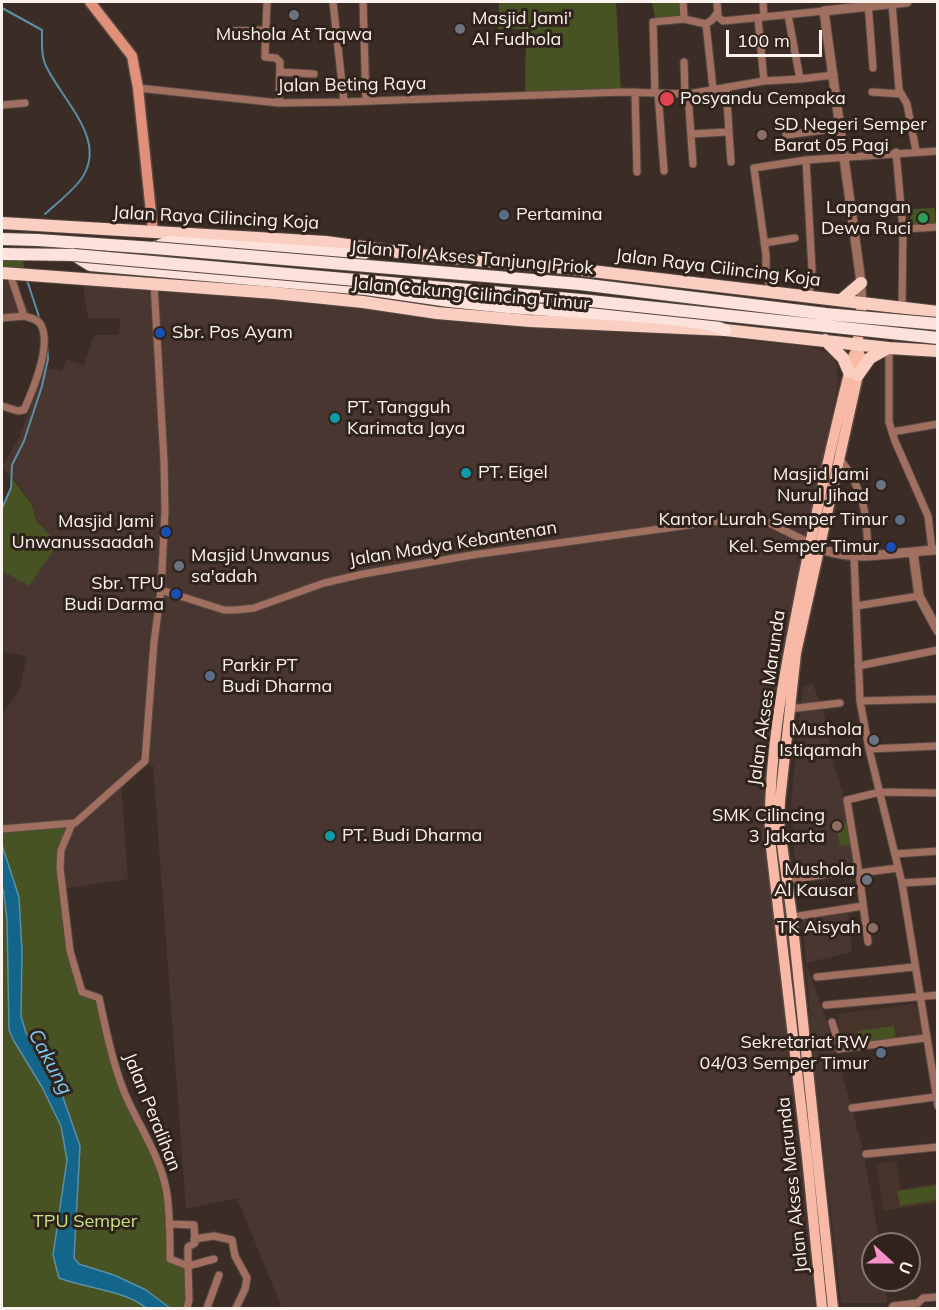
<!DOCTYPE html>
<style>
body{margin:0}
#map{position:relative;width:939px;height:1310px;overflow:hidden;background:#3b2c26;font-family:Mulish,sans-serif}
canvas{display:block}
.frame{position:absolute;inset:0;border:3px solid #fcf2ee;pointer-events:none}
.north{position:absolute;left:861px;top:1232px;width:60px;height:60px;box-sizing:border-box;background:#30231c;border:2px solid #827670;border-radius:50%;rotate:111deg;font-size:16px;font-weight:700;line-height:24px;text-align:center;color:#fcf2ee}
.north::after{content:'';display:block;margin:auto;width:21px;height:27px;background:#f890cb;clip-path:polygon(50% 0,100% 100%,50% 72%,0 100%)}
.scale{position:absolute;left:726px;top:30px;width:96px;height:27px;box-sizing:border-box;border:3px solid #fcf2ee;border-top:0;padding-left:8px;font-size:18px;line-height:21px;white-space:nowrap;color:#fcf2ee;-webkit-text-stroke:4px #30231c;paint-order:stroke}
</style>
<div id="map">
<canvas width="939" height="1310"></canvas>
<div class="frame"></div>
<div class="north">U</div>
<div class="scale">100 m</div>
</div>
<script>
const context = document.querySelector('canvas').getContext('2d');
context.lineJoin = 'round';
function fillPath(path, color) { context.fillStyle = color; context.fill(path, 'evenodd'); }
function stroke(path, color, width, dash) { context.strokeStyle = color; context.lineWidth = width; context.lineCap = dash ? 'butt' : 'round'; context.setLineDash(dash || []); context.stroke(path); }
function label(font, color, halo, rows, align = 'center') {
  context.font = font + ' Mulish,sans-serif'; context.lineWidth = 6; context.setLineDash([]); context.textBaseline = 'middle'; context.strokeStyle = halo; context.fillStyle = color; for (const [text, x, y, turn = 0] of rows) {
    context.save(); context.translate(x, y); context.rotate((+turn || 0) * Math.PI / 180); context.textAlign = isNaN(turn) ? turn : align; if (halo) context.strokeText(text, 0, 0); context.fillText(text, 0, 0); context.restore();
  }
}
const built = new Path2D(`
 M 919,1003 L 923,1037 L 841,1048 L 837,1014 Z
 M 896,1160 L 901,1189 L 937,1183 L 937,1203 L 883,1211 L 876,1164 Z`);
const industrial = new Path2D(`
 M 2,273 L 10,274 L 34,320 L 2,322 Z
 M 82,278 L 236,286 L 812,347 L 831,354 L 837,366 L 838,384 L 779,680 L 763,811 L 815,1308 L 282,1308 L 237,1198 L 186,1209 L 153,765 L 142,764 L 121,781 L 128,879 L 63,889 L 2,829 L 2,715 L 19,690 L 27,657 L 2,651 L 2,571 L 29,586 L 57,544 L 36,519 L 32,505 L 18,484 L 2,467 L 20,436 L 38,383 L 40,367 L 62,371 L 67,360 L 84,365 L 94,335 L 119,335 L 121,318 L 88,318 Z
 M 813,684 L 824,714 L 834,764 L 854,832 L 859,870 L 796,878 L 791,801 L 803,686 Z
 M 848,910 L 852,952 L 806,963 L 829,1028 L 862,1146 L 880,1244 L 873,1244 L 873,1280 L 885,1280 L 887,1303 L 841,1303 L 815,1074 L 802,917 Z`);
const green = new Path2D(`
 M 499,2 L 616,2 L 621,91 L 525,95 L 526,29 L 498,29 Z
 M 652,2 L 685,2 L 687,18 L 655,17 Z
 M 935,208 L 936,226 L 911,227 L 910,209 Z
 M 2,254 L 23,257 L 24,270 L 2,273 Z
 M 13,479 L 32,505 L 36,520 L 58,544 L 29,586 L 2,571 L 2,507 L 6,501 Z
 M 848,821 L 852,844 L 840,846 L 836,824 Z
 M 72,824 L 61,850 L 70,951 L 82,991 L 99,998 L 129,1104 L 141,1125 L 167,1194 L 170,1259 L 188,1266 L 189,1300 L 182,1308 L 2,1308 L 2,829 Z
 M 894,1026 L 896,1039 L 858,1044 L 857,1031 Z
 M 937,1185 L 937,1200 L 900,1206 L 897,1191 Z`);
const water = new Path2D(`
 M 2,845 L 19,897 L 22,951 L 21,1016 L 26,1033 L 57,1080 L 80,1146 L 74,1258 L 79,1264 L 114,1275 L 146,1290 L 170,1308 L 146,1308 C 127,1291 85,1288 59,1278 L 53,1255 L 67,1160 L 61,1126 L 42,1087 L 14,1041 L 9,1030 L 7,920 L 4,893 L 2,887 Z`);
const stream = new Path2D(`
 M 2,8 L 42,30 C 42,42 41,56 46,66 C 63,102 111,142 79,182 C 69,194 56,204 45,214
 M 27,280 L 40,320
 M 2,508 L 11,488 L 12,465 L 24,441 L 42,386 L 48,359 L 47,345`);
const minor = new Path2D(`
 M 267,2 L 265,54 L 265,57 L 276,58 L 280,62 L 279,103
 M 333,2 L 344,102
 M 363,2 L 366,101
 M 683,2 L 684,19
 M 717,2 L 718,17 L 723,21 L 824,11
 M 763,2 L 764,17
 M 868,2 L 873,68
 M 892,3 L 899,90 L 907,104 L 916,151
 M 788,15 L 800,79
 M 758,18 L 764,81
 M 706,24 L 713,89
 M 232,31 L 266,30
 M 684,62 L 685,94
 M 280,72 L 314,74
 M 726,87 C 728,112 729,137 731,162
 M 138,88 L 279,103 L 344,102 L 622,92 L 688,94 L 764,81 L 800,79 L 834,75
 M 635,92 L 637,172
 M 872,92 L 901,94
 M 655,93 L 653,22 L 684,19 L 706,24 L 712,20 L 717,13
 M 658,93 L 664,171
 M 688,94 L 693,164
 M 2,105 L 25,103
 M 691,134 L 727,132
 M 786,135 L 840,128
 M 896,152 L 903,229 L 902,309
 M 806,160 L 812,270 L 809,298
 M 903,229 L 938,227
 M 764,243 L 795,238
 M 154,283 L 164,462 L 165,511 L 161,590 L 224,610 L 236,610 L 254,608 L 324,583 L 363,574 L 472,555 L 747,517 L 767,522 L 810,543
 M 771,293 L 766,269 L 766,255 L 754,168 L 806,160 L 938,151
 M 2,318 L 24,316
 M 889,348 L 889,422 L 895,441 L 928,516 L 932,550
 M 2,406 L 18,411 L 24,410 C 33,390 52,346 41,325 C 38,319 31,318 24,316 L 10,274
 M 892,432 L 938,424
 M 840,459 C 865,491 867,516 868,555
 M 854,556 L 860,701 L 869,749 L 902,883 L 938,1106
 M 856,606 L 919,596
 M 858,666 L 938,650
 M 860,701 L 938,699
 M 789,709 L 840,703
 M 869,749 L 938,746
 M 72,824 L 61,850 L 60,868 L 70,951 L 82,992 L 99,998 C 106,1031 115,1075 130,1105 C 144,1134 162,1162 167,1194 C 170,1216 170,1238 170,1259 L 188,1266 L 189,1300 L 187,1308
 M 2,829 L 75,823 L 145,761 L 154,642 L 161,590
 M 895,854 L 938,851
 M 859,873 L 898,868
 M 788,880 L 842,872
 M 902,883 L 938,881
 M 792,917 L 863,906
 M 868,942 L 859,873 L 847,800 L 880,792 L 938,793
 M 817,977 L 914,967
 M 826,1005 L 938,995
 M 832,1022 L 840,1048
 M 839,1049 L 925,1038
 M 852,1108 L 935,1097
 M 866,1154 L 938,1147
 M 169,1224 L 194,1225 L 195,1243 L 188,1247 L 188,1266 L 214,1259
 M 194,1239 L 214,1236 L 232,1240 L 235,1256 L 247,1278 L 245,1289 L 236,1308
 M 207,1308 L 219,1275
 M 892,1308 L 893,1306 L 918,1303 L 923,1298 L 938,1297`);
const tertiary = new Path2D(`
 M 862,302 L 860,275 L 824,11 L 907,2
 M 815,546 C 852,565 899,551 938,550
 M 913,552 L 919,596 L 938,631`);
const secondary = new Path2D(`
 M 90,2 L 132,56 L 138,88 L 153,232`);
const primary = new Path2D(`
 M 822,1308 L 807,1157 L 770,839 C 768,762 782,685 797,610 C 813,525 832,441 853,357 L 857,349 L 862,302
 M 833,1308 L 792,917 L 779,822 L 780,801 L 796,653 L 858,375 L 861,358 L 857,349`);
const trunk = new Path2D(`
 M 2,223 L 326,242 L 420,255 L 566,268 L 938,312
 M 2,273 L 274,293 L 363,302 L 437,313 L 530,321 L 725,330 L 889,348 L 938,351
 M 841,300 L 861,283
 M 825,340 L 843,358 L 849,372
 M 858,375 L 870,358 L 888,348`);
const motorway = new Path2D(`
 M 2,239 L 38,240 L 154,248 L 168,242 L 357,255 L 363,254 L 371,249
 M 2,254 L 74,255 L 90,265 L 366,289 L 449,301 L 507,307 L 664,318 L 709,324 L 725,330`);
const motorwayBridge = new Path2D(`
 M 154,248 L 580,284 L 826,314 L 938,324
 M 74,255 L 581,300 L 938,338`);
const markers = [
 [294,15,6,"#6b7280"],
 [460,29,6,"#6b7280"],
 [667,99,8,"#e0444e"],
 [762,135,6,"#8d6e63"],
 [504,215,6,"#5c6f8a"],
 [923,218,6,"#2e9e5b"],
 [160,333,6,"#1a4fb4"],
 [335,418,6,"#0f9aa8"],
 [466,473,6,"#0f9aa8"],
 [881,485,6,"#6b7280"],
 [900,520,6,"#5c6f8a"],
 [166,532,6,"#1a4fb4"],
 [891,547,6,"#1a4fb4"],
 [179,566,6,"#6b7280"],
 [176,594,6,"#1a4fb4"],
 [210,676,6,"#5c6f8a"],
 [874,740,6,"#6b7280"],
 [837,826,6,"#8d6e63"],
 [330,836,6,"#0f9aa8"],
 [867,880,6,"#6b7280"],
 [873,928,6,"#8d6e63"],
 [881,1053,6,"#5c6f8a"]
];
const poiNames = [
 ["Masjid Jami'",472,19,"left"],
 ["Al Fudhola",472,40,"left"],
 ["Mushola At Taqwa",294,35,"center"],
 ["Posyandu Cempaka",680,99,"left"],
 ["SD Negeri Semper",774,125,"left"],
 ["Barat 05 Pagi",774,146,"left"],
 ["Lapangan",911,208],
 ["Dewa Ruci",911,229],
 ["Pertamina",516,215,"left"],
 ["Sbr. Pos Ayam",172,333,"left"],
 ["PT. Tangguh",347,408,"left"],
 ["Karimata Jaya",347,429,"left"],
 ["PT. Eigel",478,473,"left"],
 ["Masjid Jami",869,475],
 ["Nurul Jihad",869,496],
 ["Kantor Lurah Semper Timur",888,520],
 ["Masjid Jami",154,522],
 ["Unwanussaadah",154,543],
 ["Kel. Semper Timur",879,547],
 ["Masjid Unwanus",191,556,"left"],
 ["sa'adah",191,577,"left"],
 ["Sbr. TPU",164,584],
 ["Budi Darma",164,605],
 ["Parkir PT",222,666,"left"],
 ["Budi Dharma",222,687,"left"],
 ["Mushola",862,730],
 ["Istiqamah",862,751],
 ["SMK Cilincing",825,816],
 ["3 Jakarta",825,837],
 ["PT. Budi Dharma",342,836,"left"],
 ["Mushola",855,870],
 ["Al Kausar",855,891],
 ["TK Aisyah",861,928],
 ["Sekretariat RW",869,1043],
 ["04/03 Semper Timur",869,1064]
];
const streetNames = [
 ["Jalan Beting Raya",352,85,-1],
 ["Jalan Raya Cilincing Koja",216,218,3],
 ["Jalan Tol Akses Tanjung Priok",472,258,5],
 ["Jalan Raya Cilincing Koja",718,268,7],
 ["Jalan Cakung Cilincing Timur",471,294,5],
 ["Jalan Madya Kebantenan",453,544,-9],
 ["Jalan Akses Marunda",767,698,-82],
 ["Jalan Peralihan",152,1112,68],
 ["Jalan Akses Marunda",793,1185,-96]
];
const parkNames = [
 ["TPU Semper",85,1222]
];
const waterNames = [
 ["Cakung",50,1062,62]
];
fillPath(built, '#48332a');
fillPath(industrial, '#4a3631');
fillPath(green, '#475322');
fillPath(water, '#14658a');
stroke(water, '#5a8fa8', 1.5);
stroke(stream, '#5a8fa8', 2);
stroke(minor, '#564842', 9);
stroke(tertiary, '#564842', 11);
stroke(secondary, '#564842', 13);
stroke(primary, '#564842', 13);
stroke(trunk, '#564842', 14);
stroke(motorway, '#564842', 14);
stroke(minor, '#a16f60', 7);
stroke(tertiary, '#a16f60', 9);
stroke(secondary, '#e19179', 10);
stroke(primary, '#f8b9a6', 10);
stroke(trunk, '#facec0', 12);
stroke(motorway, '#fce2da', 12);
stroke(motorwayBridge, '#564842', 14, []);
stroke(motorwayBridge, '#fce2da', 12);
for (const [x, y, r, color] of markers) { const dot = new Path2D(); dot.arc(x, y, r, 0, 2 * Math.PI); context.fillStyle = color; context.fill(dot); stroke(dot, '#30231c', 2); }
label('18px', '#fcf2ee', '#30231c', poiNames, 'right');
label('18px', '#fcf2ee', '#30231c', streetNames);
label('18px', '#c9e284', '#30231c', parkNames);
label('italic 20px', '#7ccaf5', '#30231c', waterNames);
</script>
